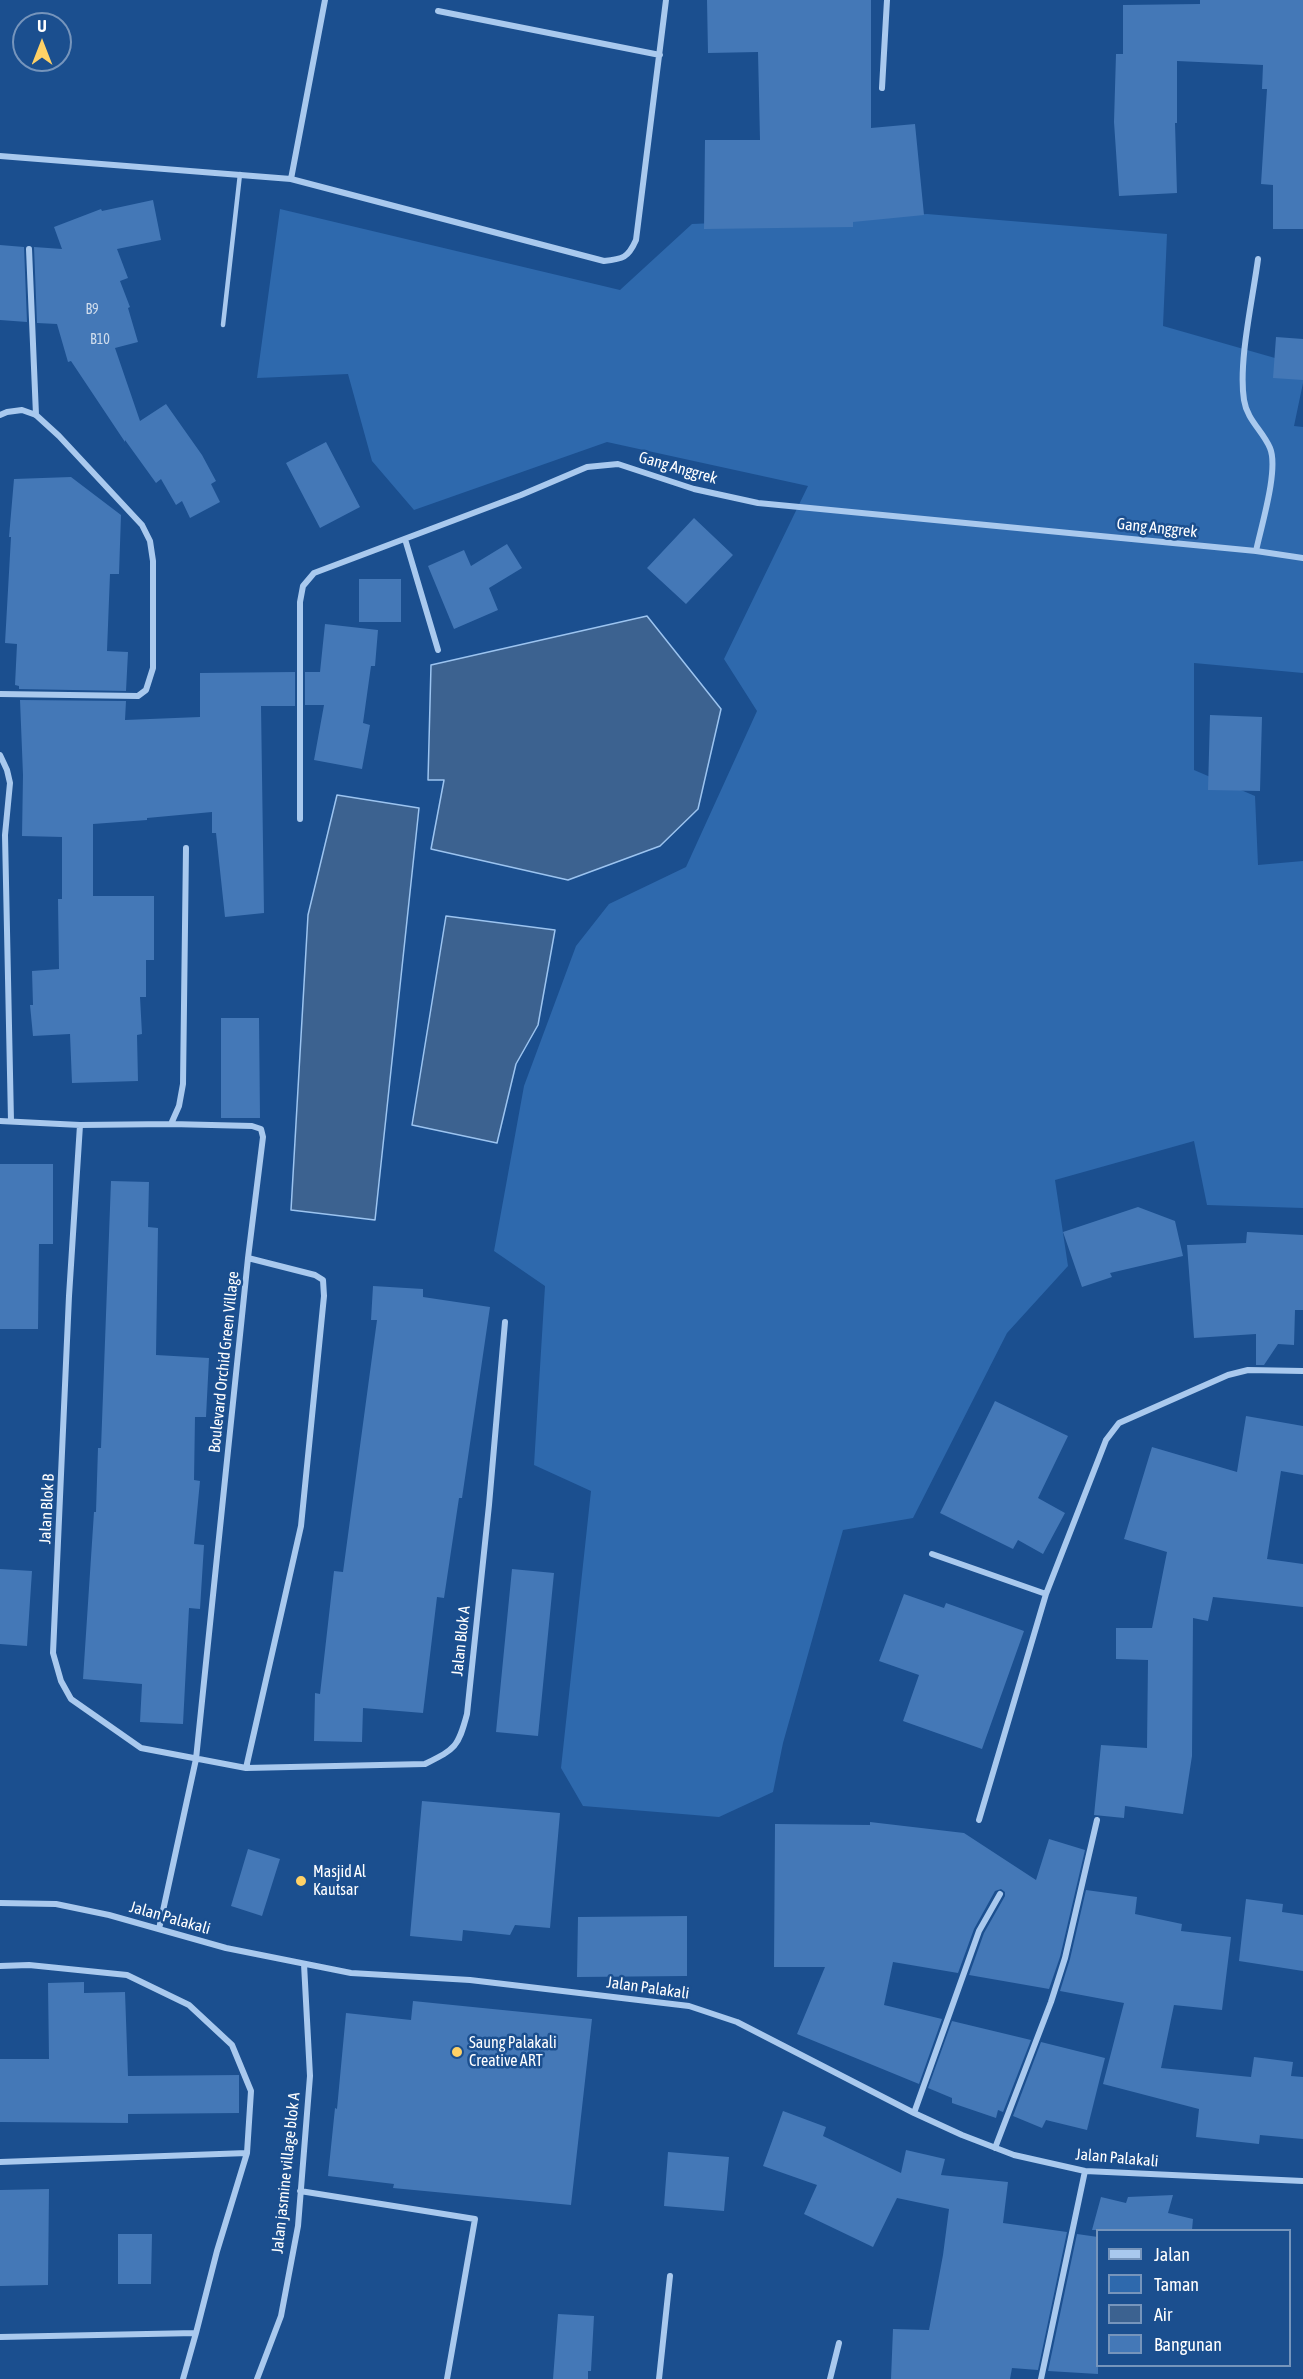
<!DOCTYPE html>
<style>
body{margin:0}
#map{position:relative;width:1303px;height:2379px;overflow:hidden;background:#1b4f8f;font-family:"Asap Condensed",sans-serif}
canvas{display:block}
.legend{position:absolute;left:1096px;top:2229px;width:195px;height:138px;box-sizing:border-box;background:#1b4f8f;border:2px solid #7695bc;margin:0;padding:8px 10px;list-style:none;font-size:18px;color:#fff}
.legend li{display:flex;align-items:center;gap:12px;height:30px}
.legend b{width:30px;border:2px solid #7695bc}
.north{position:absolute;left:12px;top:12px;width:60px;height:60px;box-sizing:border-box;background:#1b4f8f;border:2px solid #7695bc;border-radius:50%;rotate:0deg;font-size:16px;font-weight:700;line-height:24px;text-align:center;color:#fff}
.north::after{content:'';display:block;margin:auto;width:21px;height:27px;background:#ffd166;clip-path:polygon(50% 0,100% 100%,50% 72%,0 100%)}
</style>
<div id="map">
<canvas width="1303" height="2379"></canvas>
<ul class="legend">
<li><b style="height:8px;background:#a9c9ee"></b>Jalan</li>
<li><b style="height:16px;background:#2e69ad"></b>Taman</li>
<li><b style="height:16px;background:#3c6290"></b>Air</li>
<li><b style="height:16px;background:#4478b7"></b>Bangunan</li>
</ul>
<div class="north">U</div>
</div>
<script>
const context = document.querySelector('canvas').getContext('2d');
context.lineJoin = 'round';
function fillPath(path, color) { context.fillStyle = color; context.fill(path, 'evenodd'); }
function stroke(path, color, width, dash) { context.strokeStyle = color; context.lineWidth = width; context.lineCap = dash ? 'butt' : 'round'; context.setLineDash(dash || []); context.stroke(path); }
function label(font, color, halo, rows, align = 'center') {
  context.font = font + ' "Asap Condensed",sans-serif'; context.lineWidth = 5; context.setLineDash([]); context.textBaseline = 'middle'; context.strokeStyle = halo; context.fillStyle = color; for (const [text, x, y, turn = 0] of rows) {
    context.save(); context.translate(x, y); context.rotate((+turn || 0) * Math.PI / 180); context.textAlign = isNaN(turn) ? turn : align; if (halo) context.strokeText(text, 0, 0); context.fillText(text, 0, 0); context.restore();
  }
}
const green = new Path2D(`
 M 280,209 L 620,290 L 692,224 L 927,214 L 1167,234 L 1163,326 L 1303,366 L 1303,383 L 1294,426 L 1303,427 L 1303,673 L 1194,663 L 1194,770 L 1255,796 L 1258,865 L 1303,861 L 1303,1208 L 1207,1205 L 1194,1141 L 1055,1180 L 1068,1266 L 1007,1333 L 913,1518 L 843,1530 L 783,1743 L 773,1792 L 719,1817 L 583,1806 L 561,1768 L 591,1491 L 534,1465 L 545,1286 L 494,1251 L 524,1086 L 576,946 L 609,904 L 686,867 L 757,711 L 724,659 L 808,486 L 607,442 L 414,510 L 372,461 L 348,374 L 257,378 Z`);
const water = new Path2D(`
 M 647,616 L 721,709 L 698,809 L 660,846 L 568,880 L 431,849 L 444,780 L 428,780 L 431,665 Z
 M 337,795 L 419,808 L 375,1220 L 291,1210 L 308,915 Z
 M 446,916 L 555,930 L 538,1025 L 516,1064 L 497,1143 L 412,1125 Z`);
const building = new Path2D(`
 M 707,0 L 871,0 L 871,128 L 915,124 L 924,215 L 853,222 L 853,227 L 704,229 L 705,140 L 760,140 L 758,52 L 708,53 Z
 M 1200,0 L 1303,0 L 1303,229 L 1273,229 L 1273,185 L 1261,184 L 1267,89 L 1262,89 L 1263,65 L 1177,61 L 1177,123 L 1175,123 L 1177,193 L 1119,196 L 1114,122 L 1116,54 L 1123,54 L 1123,5 L 1200,4 Z
 M 153,200 L 161,240 L 117,249 L 128,278 L 120,281 L 130,307 L 128,308 L 138,342 L 115,348 L 140,421 L 166,404 L 202,455 L 216,481 L 211,484 L 220,502 L 190,518 L 182,501 L 176,505 L 161,479 L 156,483 L 125,440 L 125,442 L 71,361 L 68,362 L 57,324 L 37,323 L 34,247 L 62,249 L 54,227 L 101,209 L 102,211 Z
 M 0,245 L 24,247 L 27,322 L 0,320 Z
 M 1276,337 L 1303,339 L 1303,380 L 1273,378 Z
 M 326,442 L 360,507 L 320,528 L 286,463 Z
 M 71,477 L 121,515 L 119,574 L 110,574 L 107,651 L 128,652 L 126,691 L 19,689 L 19,686 L 15,685 L 17,644 L 5,643 L 11,537 L 9,537 L 14,479 Z
 M 694,518 L 733,555 L 686,604 L 647,568 Z
 M 507,544 L 522,568 L 489,588 L 498,610 L 454,629 L 428,566 L 464,550 L 471,566 Z
 M 359,579 L 401,579 L 401,622 L 359,622 Z
 M 325,624 L 378,630 L 375,666 L 371,666 L 363,723 L 370,725 L 362,769 L 314,760 L 324,705 L 305,705 L 305,672 L 320,672 Z
 M 295,672 L 295,706 L 261,706 L 264,913 L 225,917 L 216,833 L 212,833 L 212,812 L 147,818 L 147,820 L 93,824 L 93,896 L 154,896 L 154,960 L 146,960 L 146,997 L 140,997 L 142,1034 L 137,1035 L 138,1081 L 72,1083 L 70,1034 L 33,1036 L 30,1005 L 33,1005 L 32,971 L 59,969 L 58,899 L 62,899 L 62,837 L 22,836 L 23,775 L 20,700 L 126,701 L 125,720 L 200,717 L 200,673 Z
 M 1210,715 L 1262,717 L 1260,791 L 1208,790 Z
 M 221,1018 L 259,1018 L 260,1118 L 221,1118 Z
 M 0,1164 L 53,1164 L 53,1244 L 39,1244 L 38,1329 L 0,1329 Z
 M 111,1181 L 149,1182 L 148,1227 L 158,1228 L 156,1355 L 209,1358 L 206,1417 L 195,1417 L 194,1480 L 200,1481 L 194,1544 L 204,1545 L 200,1609 L 189,1608 L 183,1724 L 140,1722 L 142,1684 L 83,1679 L 94,1512 L 96,1512 L 98,1448 L 101,1448 Z
 M 1138,1207 L 1175,1221 L 1183,1256 L 1110,1273 L 1112,1277 L 1082,1287 L 1063,1232 Z
 M 1247,1232 L 1303,1235 L 1303,1310 L 1295,1310 L 1294,1345 L 1278,1344 L 1264,1365 L 1256,1365 L 1256,1334 L 1194,1338 L 1187,1245 L 1246,1243 Z
 M 373,1286 L 423,1289 L 423,1297 L 490,1307 L 462,1498 L 459,1498 L 444,1598 L 437,1597 L 423,1713 L 363,1708 L 362,1742 L 314,1741 L 315,1693 L 320,1694 L 334,1571 L 343,1572 L 377,1320 L 371,1320 Z
 M 995,1401 L 1068,1436 L 1038,1498 L 1065,1513 L 1043,1554 L 1018,1540 L 1013,1549 L 940,1513 Z
 M 1246,1416 L 1303,1426 L 1303,1475 L 1281,1471 L 1267,1559 L 1303,1564 L 1303,1607 L 1213,1597 L 1208,1621 L 1193,1618 L 1192,1756 L 1183,1814 L 1125,1806 L 1124,1818 L 1094,1815 L 1101,1745 L 1147,1748 L 1148,1660 L 1116,1659 L 1116,1628 L 1152,1628 L 1167,1552 L 1124,1539 L 1152,1447 L 1237,1472 Z
 M 0,1569 L 32,1571 L 27,1646 L 0,1644 Z
 M 512,1569 L 554,1573 L 538,1736 L 496,1732 Z
 M 904,1594 L 944,1608 L 946,1603 L 1024,1631 L 982,1749 L 903,1721 L 919,1675 L 879,1661 Z
 M 422,1801 L 560,1813 L 550,1928 L 515,1925 L 510,1935 L 463,1930 L 462,1941 L 410,1936 Z
 M 870,1822 L 964,1833 L 1036,1880 L 1049,1839 L 1085,1850 L 1060,1957 L 1049,1989 L 969,1975 L 984,1933 L 1005,1896 L 1005,1892 L 1001,1889 L 995,1891 L 974,1929 L 958,1973 L 893,1962 L 884,2005 L 942,2019 L 919,2084 L 797,2034 L 825,1967 L 774,1967 L 775,1824 L 870,1825 Z
 M 248,1849 L 280,1859 L 262,1916 L 231,1906 Z
 M 1086,1890 L 1137,1897 L 1135,1914 L 1182,1924 L 1181,1931 L 1231,1937 L 1222,2010 L 1174,2005 L 1161,2068 L 1251,2077 L 1254,2057 L 1293,2062 L 1291,2076 L 1303,2077 L 1303,2139 L 1260,2135 L 1259,2144 L 1196,2137 L 1199,2109 L 1103,2084 L 1124,2003 L 1060,1991 L 1070,1959 Z
 M 1246,1899 L 1283,1904 L 1282,1912 L 1303,1915 L 1303,1971 L 1239,1961 Z
 M 687,1916 L 687,1976 L 577,1977 L 578,1917 Z
 M 84,1982 L 84,1993 L 125,1992 L 128,2076 L 239,2075 L 239,2113 L 128,2114 L 128,2123 L 0,2122 L 0,2059 L 49,2059 L 48,1983 Z
 M 413,2001 L 592,2019 L 571,2205 L 393,2188 L 394,2184 L 328,2176 L 335,2108 L 337,2109 L 346,2013 L 411,2020 Z
 M 952,2021 L 1031,2040 L 1003,2112 L 998,2110 L 996,2118 L 952,2103 L 952,2098 L 928,2088 Z
 M 1041,2042 L 1105,2058 L 1087,2130 L 1046,2120 L 1042,2128 L 1013,2116 Z
 M 783,2111 L 826,2127 L 823,2136 L 901,2173 L 906,2150 L 945,2159 L 941,2175 L 1008,2182 L 1003,2223 L 1067,2232 L 1038,2370 L 1012,2368 L 1010,2379 L 891,2379 L 893,2329 L 929,2330 L 943,2255 L 949,2209 L 897,2198 L 873,2247 L 804,2214 L 817,2185 L 763,2166 Z
 M 668,2152 L 729,2157 L 724,2211 L 664,2206 Z
 M 49,2189 L 48,2285 L 0,2286 L 0,2190 Z
 M 1173,2195 L 1168,2213 L 1193,2219 L 1192,2230 L 1092,2230 L 1101,2197 L 1126,2203 L 1128,2197 Z
 M 118,2234 L 152,2234 L 151,2284 L 118,2284 Z
 M 1077,2234 L 1098,2237 L 1098,2374 L 1048,2371 Z
 M 558,2314 L 594,2316 L 591,2371 L 588,2371 L 588,2379 L 553,2379 Z`);
const lane = new Path2D(`
 M 223,325 L 240,174`);
const street = new Path2D(`
 M 438,11 L 660,55
 M 882,88 L 887,0
 M 0,156 L 291,179 L 604,261 C 623,259 628,258 636,240 L 666,0
 M 291,179 L 325,0
 M 29,249 L 36,415
 M 0,415 L 7,412 L 22,410 L 36,415 L 59,436 L 142,525 L 150,541 L 153,561 L 153,668 L 146,690 L 138,696 L 0,694
 M 405,539 L 438,650
 M 1256,551 C 1261,527 1279,469 1270,448 C 1263,431 1247,420 1244,400 C 1238,362 1253,298 1258,259
 M 0,755 L 7,770 L 10,783 L 5,835 L 11,1121
 M 300,819 L 300,602 L 303,586 L 314,573 L 521,495 L 587,467 L 618,464 L 694,489 L 758,503 L 1256,551 L 1303,558
 M 0,1121 L 80,1125 L 171,1124 L 179,1106 L 183,1084 L 186,848
 M 80,1125 L 69,1296 L 53,1653 L 61,1681 L 71,1699 L 141,1748 L 246,1768 L 425,1764 C 455,1749 458,1748 467,1714 L 489,1505 L 505,1322
 M 932,1554 L 1046,1594 L 1106,1440 L 1119,1423 L 1228,1375 L 1248,1370 L 1303,1371
 M 246,1768 L 301,1526 L 324,1296 L 323,1280 L 315,1275 L 248,1258
 M 979,1820 L 1046,1594
 M 0,1903 L 56,1904 L 109,1915 L 226,1948 L 351,1973 L 470,1980 L 689,2006 L 737,2022 L 914,2113 L 962,2135 L 1014,2155 L 1085,2171 L 1303,2181
 M 159,1929 L 196,1759 L 248,1258 L 263,1137 L 261,1129 L 252,1126 L 171,1124
 M 0,1966 L 29,1965 L 127,1975 L 189,2005 L 232,2045 L 251,2091 L 247,2153 L 217,2251 L 196,2333 L 183,2379
 M 914,2113 L 979,1931 L 1000,1894
 M 995,2148 L 1051,2002 L 1065,1958 L 1097,1820
 M 0,2162 L 247,2153
 M 300,2191 L 475,2219 L 447,2379
 M 0,2337 L 196,2333
 M 257,2379 L 281,2316 L 298,2226 L 310,2076 L 304,1964
 M 659,2379 L 670,2276
 M 830,2379 L 839,2343
 M 1041,2379 L 1085,2171`);
const markers = [
 [301,1881,6,"#ffd166"],
 [457,2052,6,"#ffd166"]
];
const numberNames = [
 ["B9",92,310],
 ["B10",100,340]
];
const streetNames = [
 ["Gang Anggrek",678,468,16],
 ["Gang Anggrek",1157,528,6],
 ["Boulevard Orchid Green Village",224,1362,-84],
 ["Jalan Blok B",47,1509,-87],
 ["Jalan Blok A",461,1641,-84],
 ["Jalan Palakali",170,1918,16],
 ["Jalan Palakali",648,1988,8],
 ["Jalan Palakali",1117,2158,5],
 ["Jalan jasmine village blok A",286,2173,-84]
];
const poiNames = [
 ["Masjid Al",313,1872],
 ["Kautsar",313,1890],
 ["Saung Palakali",469,2043],
 ["Creative ART",469,2061]
];
fillPath(green, '#2e69ad');
fillPath(water, '#3c6290');
stroke(water, '#9cc4f0', 1.5);
fillPath(building, '#4478b7');
stroke(lane, '#a9c9ee', 4.5);
stroke(street, '#a9c9ee', 6);
for (const [x, y, r, color] of markers) { const dot = new Path2D(); dot.arc(x, y, r, 0, 2 * Math.PI); context.fillStyle = color; context.fill(dot); stroke(dot, '#1b4f8f', 2); }
label('14px', '#d0dded', null, numberNames);
label('16px', '#fff', '#1b4f8f', streetNames);
label('16px', '#fff', '#1b4f8f', poiNames, 'left');
</script>
